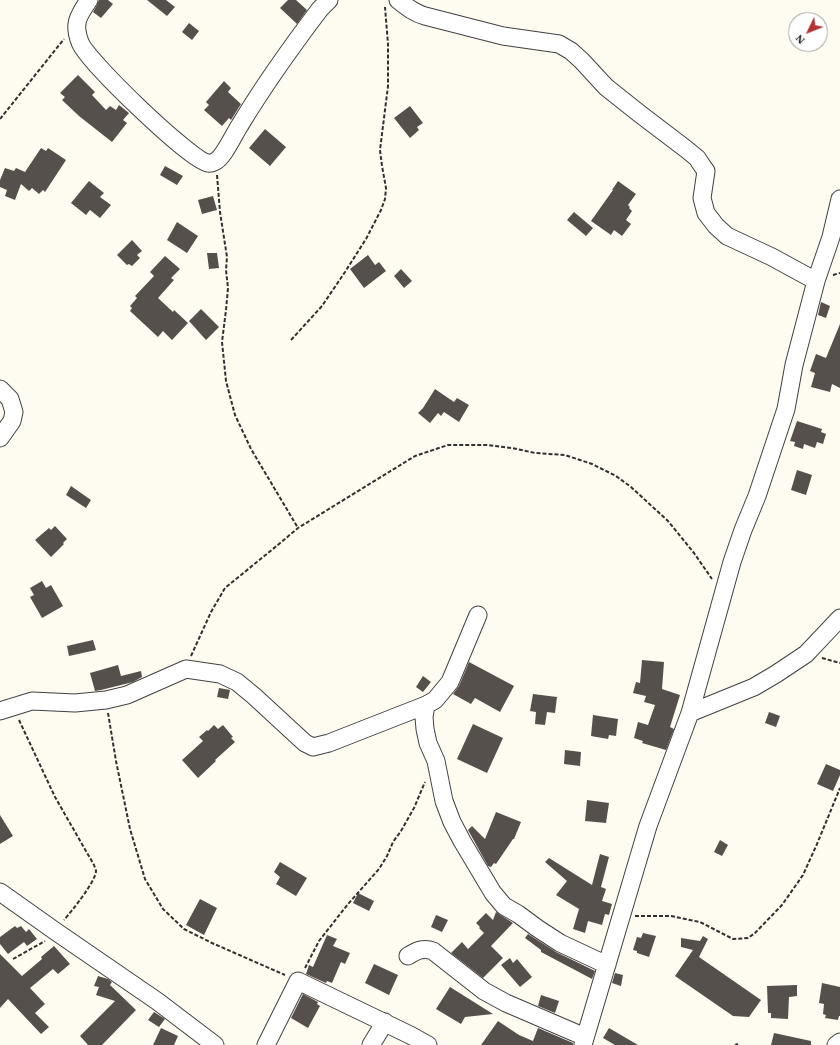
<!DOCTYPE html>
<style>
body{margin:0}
#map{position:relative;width:840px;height:1045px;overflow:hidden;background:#fefbf1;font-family:Georgia,serif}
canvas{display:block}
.north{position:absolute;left:788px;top:12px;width:40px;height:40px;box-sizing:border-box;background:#fff;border:1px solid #9f9f9f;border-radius:50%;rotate:227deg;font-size:11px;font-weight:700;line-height:16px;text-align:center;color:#0e0e0e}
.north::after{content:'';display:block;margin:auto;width:14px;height:18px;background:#b13336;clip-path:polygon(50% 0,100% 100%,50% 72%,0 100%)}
</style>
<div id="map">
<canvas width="840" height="1045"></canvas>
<div class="north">N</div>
</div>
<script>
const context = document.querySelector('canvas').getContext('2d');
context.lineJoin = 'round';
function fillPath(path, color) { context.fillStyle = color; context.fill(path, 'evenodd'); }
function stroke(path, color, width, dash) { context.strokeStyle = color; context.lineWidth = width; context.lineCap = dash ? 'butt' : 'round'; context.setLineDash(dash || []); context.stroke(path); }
const building = new Path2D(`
 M 99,0 L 108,0 L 113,4 L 101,18 L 93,12 L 97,5 Z
 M 147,0 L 166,0 L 175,7 L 167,16 Z
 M 288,0 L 296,0 L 307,10 L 297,24 L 280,8 Z
 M 189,23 L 199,31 L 192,40 L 182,32 Z
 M 78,75 L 95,92 L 92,95 L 106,110 L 110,106 L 116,110 L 119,105 L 129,113 L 123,120 L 127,123 L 112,142 L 79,116 L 62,100 L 65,97 L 60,93 Z
 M 224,81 L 231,88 L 228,92 L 241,104 L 231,120 L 229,118 L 222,126 L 204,110 L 209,105 L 206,102 Z
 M 410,106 L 423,123 L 417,127 L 419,130 L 410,138 L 394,118 Z
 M 265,129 L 286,147 L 270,166 L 249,148 Z
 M 41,148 L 46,151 L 48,148 L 66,160 L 45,192 L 43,190 L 39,194 L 32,188 L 29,191 L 21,184 L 15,200 L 5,196 L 7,190 L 0,187 L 0,180 L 5,168 L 14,171 L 16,168 L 25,172 Z
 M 165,166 L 183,176 L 177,185 L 160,175 Z
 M 89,181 L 104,193 L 100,197 L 111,205 L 100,218 L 90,210 L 86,215 L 71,203 Z
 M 618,181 L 636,194 L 628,205 L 630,207 L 629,208 L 632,211 L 626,220 L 631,224 L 622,236 L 614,230 L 611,235 L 591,221 L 613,190 L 612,190 Z
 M 213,196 L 217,210 L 202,214 L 198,200 Z
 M 574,212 L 593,228 L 586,236 L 567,220 Z
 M 177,222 L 198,236 L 187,253 L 167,240 Z
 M 132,240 L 142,251 L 137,255 L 140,258 L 132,266 L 129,264 L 127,265 L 117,255 Z
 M 207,253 L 217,253 L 219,268 L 209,269 Z
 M 368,255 L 375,265 L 379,262 L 386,271 L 364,288 L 350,269 Z
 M 165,256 L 180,269 L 171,278 L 174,280 L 158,298 L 173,312 L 174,310 L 188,323 L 172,340 L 163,331 L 158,337 L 130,311 L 132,308 L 130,306 L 137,298 L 135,296 L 154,276 L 150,272 Z
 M 401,269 L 412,281 L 404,288 L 394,276 Z
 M 821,302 L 830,306 L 826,318 L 818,315 Z
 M 201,309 L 219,327 L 206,340 L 189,321 Z
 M 840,324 L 840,388 L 832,384 L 830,392 L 811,387 L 815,373 L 810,371 L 816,354 L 826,358 Z
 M 435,389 L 454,402 L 457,398 L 469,405 L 459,422 L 444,412 L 441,416 L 438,413 L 430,423 L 418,413 L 423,408 Z
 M 797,421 L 822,429 L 821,432 L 826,434 L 823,444 L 817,442 L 815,448 L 804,444 L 803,449 L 794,446 L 795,442 L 790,441 Z
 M 797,470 L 812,475 L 806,495 L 791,490 Z
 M 71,486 L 91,500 L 86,508 L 66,495 Z
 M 55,526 L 67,539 L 63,543 L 64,544 L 51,557 L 35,540 L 49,528 L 51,530 Z
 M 42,581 L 46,588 L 51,585 L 63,606 L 42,618 L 30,597 L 34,595 L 30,588 Z
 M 93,640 L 96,650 L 69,656 L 67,646 Z
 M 642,660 L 664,662 L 662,689 L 680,695 L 670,727 L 674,729 L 666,750 L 642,743 L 643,741 L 634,738 L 638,722 L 648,725 L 655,705 L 644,702 L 646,696 L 633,693 L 636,682 L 640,683 Z
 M 469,662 L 514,686 L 500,712 L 475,698 L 471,704 L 453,694 L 459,686 Z
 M 118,665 L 121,676 L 141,671 L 142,677 L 133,682 L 101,690 L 95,691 L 90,673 Z
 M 423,676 L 431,682 L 423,692 L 416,687 Z
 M 219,688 L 230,690 L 228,699 L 217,697 Z
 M 533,694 L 557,697 L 555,713 L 547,712 L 545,725 L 535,724 L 536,712 L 530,711 Z
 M 769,712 L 780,716 L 776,727 L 765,723 Z
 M 593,715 L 618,719 L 616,736 L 609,735 L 608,739 L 591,736 Z
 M 473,724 L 503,738 L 487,773 L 457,759 Z
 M 214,725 L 218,729 L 223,725 L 233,737 L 231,738 L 235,742 L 215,760 L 216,761 L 198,778 L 182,760 L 203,741 L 199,737 L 207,730 L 208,731 Z
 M 565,750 L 581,752 L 580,766 L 564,764 Z
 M 826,764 L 840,770 L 840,775 L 833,791 L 817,784 Z
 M 587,800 L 609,803 L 606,823 L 585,821 Z
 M 496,812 L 521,822 L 514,839 L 513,839 L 496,864 L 494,863 L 491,867 L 488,866 L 468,830 L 472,826 L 485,839 Z
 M 0,815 L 13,836 L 0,844 Z
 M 720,840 L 728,845 L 722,856 L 714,852 Z
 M 600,854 L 609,857 L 601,887 L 606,889 L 602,901 L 612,904 L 609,915 L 605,914 L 602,925 L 588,921 L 585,933 L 573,929 L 579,909 L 556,895 L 567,881 L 545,862 L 549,858 L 592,885 Z
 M 280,862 L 307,878 L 296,896 L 276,884 L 280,877 L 274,872 Z
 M 358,893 L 374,901 L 369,911 L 353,903 Z
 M 200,899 L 217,908 L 204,935 L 186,925 Z
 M 496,912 L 513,923 L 491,946 L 503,958 L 483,978 L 451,953 L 462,942 L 468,949 L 484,933 L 479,928 L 480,927 L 476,923 L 486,913 L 493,920 Z
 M 436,915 L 448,920 L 442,932 L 431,927 Z
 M 15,926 L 17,928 L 21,926 L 26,932 L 29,929 L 37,939 L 27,946 L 24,942 L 8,954 L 0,944 L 0,937 Z
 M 643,933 L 656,936 L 649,957 L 637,953 L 637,951 L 633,950 L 637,937 L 641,938 Z
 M 528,934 L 556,952 L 595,971 L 592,979 L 541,952 L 541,950 L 525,938 Z
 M 327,935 L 337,939 L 333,946 L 350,953 L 345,964 L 341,962 L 332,983 L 327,981 L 326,983 L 306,974 L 309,965 L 313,967 Z
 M 703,936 L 708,939 L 699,957 L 761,1000 L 749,1017 L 733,1016 L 675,976 L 693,950 L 681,947 L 681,938 L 700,941 Z
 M 54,946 L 70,964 L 58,974 L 53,969 L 30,988 L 45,1004 L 35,1013 L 49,1027 L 41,1034 L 8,999 L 0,1008 L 0,954 L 22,976 L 42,959 L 41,957 Z
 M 510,958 L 513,963 L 517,959 L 532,977 L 520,987 L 501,965 Z
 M 374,964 L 398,975 L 389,995 L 365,983 Z
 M 615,973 L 623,975 L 621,986 L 612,983 Z
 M 98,976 L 108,979 L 112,982 L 110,985 L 136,1010 L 102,1045 L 88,1045 L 80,1036 L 115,1001 L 96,995 L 99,987 L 94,986 Z
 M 822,983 L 840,987 L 840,1016 L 839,1016 L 838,1020 L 825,1018 L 826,1015 L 823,1014 L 824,1004 L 819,1003 Z
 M 797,985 L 797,996 L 789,997 L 788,1019 L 771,1018 L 771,1013 L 768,1013 L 767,986 Z
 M 450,987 L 493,1014 L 465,1017 L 461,1024 L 436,1009 Z
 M 303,994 L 318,1002 L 317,1004 L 320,1006 L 308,1028 L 291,1018 Z
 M 541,995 L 559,1001 L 555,1013 L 538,1006 Z
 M 154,1012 L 165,1019 L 159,1027 L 148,1020 Z
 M 498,1021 L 519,1035 L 533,1041 L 538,1028 L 573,1043 L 573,1045 L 481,1045 Z
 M 161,1028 L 178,1036 L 174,1045 L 153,1045 Z
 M 609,1028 L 638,1045 L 615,1045 L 603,1038 Z
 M 774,1033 L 811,1041 L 811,1045 L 771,1045 Z`);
const path = new Path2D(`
 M 0,119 L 64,39
 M 217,175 L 220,212 L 227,257 L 226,270 L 228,288 L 226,310 L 222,342 L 226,381 L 235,415 L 251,449 L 298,528
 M 833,275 L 840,273
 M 291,340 L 322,306 L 345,272 L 366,239 L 381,210 L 385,199 L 386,188 L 382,166 L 380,150 L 388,86 L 388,44 L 385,7
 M 191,656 L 211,612 L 225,588 L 279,544 L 298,528 L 415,456 L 448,445 L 487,445 L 512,448 L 535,453 L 565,455 L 592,464 L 616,476 L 631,487 L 668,521 L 694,553 L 712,579
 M 822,658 L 840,663
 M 108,713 L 116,761 L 130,829 L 145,879 L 163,909 L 184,929 L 212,943 L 285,975
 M 19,720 L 55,797 L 94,865 C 94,865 96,870 96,871 C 96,881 71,912 64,920
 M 635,916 L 671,916 L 700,922 L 733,939 L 748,938 L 755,933 L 782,905 L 803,875 L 817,844 L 840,788
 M 13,959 L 45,941
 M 305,968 L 319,941 L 348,904 L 379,869 L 387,856 L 393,842 L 401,831 L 414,808 L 425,782
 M 735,1045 L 738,1044`);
const minor = new Path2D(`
 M 89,0 C 85,6 77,17 77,24 C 76,28 78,38 80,42 C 85,59 191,161 208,163 C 210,164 212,163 214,162 C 223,159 234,134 240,125 C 264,85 292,46 320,9 L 329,0
 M 398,0 C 407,7 414,13 425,16 L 503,36 L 559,44 L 571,51 L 582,61 L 606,87 L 640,114 L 686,149 L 697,158 L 703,167 L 706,171 L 702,198 L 706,213 L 716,226 L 727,236 L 772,257 L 816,281
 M 0,389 L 10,399 L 14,412 L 12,421 L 0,438
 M 478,615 L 450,682 L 435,700 L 426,705 L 424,717 L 425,729 L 428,743 L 436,761 L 444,801 L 452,822 L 462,841 L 493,893 L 504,906 L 518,914 L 537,928 L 560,943 L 607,965
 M 0,711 L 32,701 L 75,703 L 106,700 L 127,695 L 186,669 L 220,674 L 237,682 L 254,696 L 305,743 L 313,747 L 329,743 L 426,705
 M 690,713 L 754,687 L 776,674 L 806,654 L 840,618
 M 0,892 L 55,931 L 157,1001 L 215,1045
 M 408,956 C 416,951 423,947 433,951 L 484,991 L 506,1003 L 585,1037
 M 266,1045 L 298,981 L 410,1035 L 428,1045
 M 371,1045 L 385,1022
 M 583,1045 L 648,826 L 690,713 L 732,562 L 743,530 L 757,496 L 786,409 L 794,365 L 816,281 L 831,237 L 840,199
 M 836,1045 L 840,1042`);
fillPath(building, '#56504c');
stroke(minor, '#414141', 19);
stroke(path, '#303030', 2, [4, 2]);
stroke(minor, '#fff', 17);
</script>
